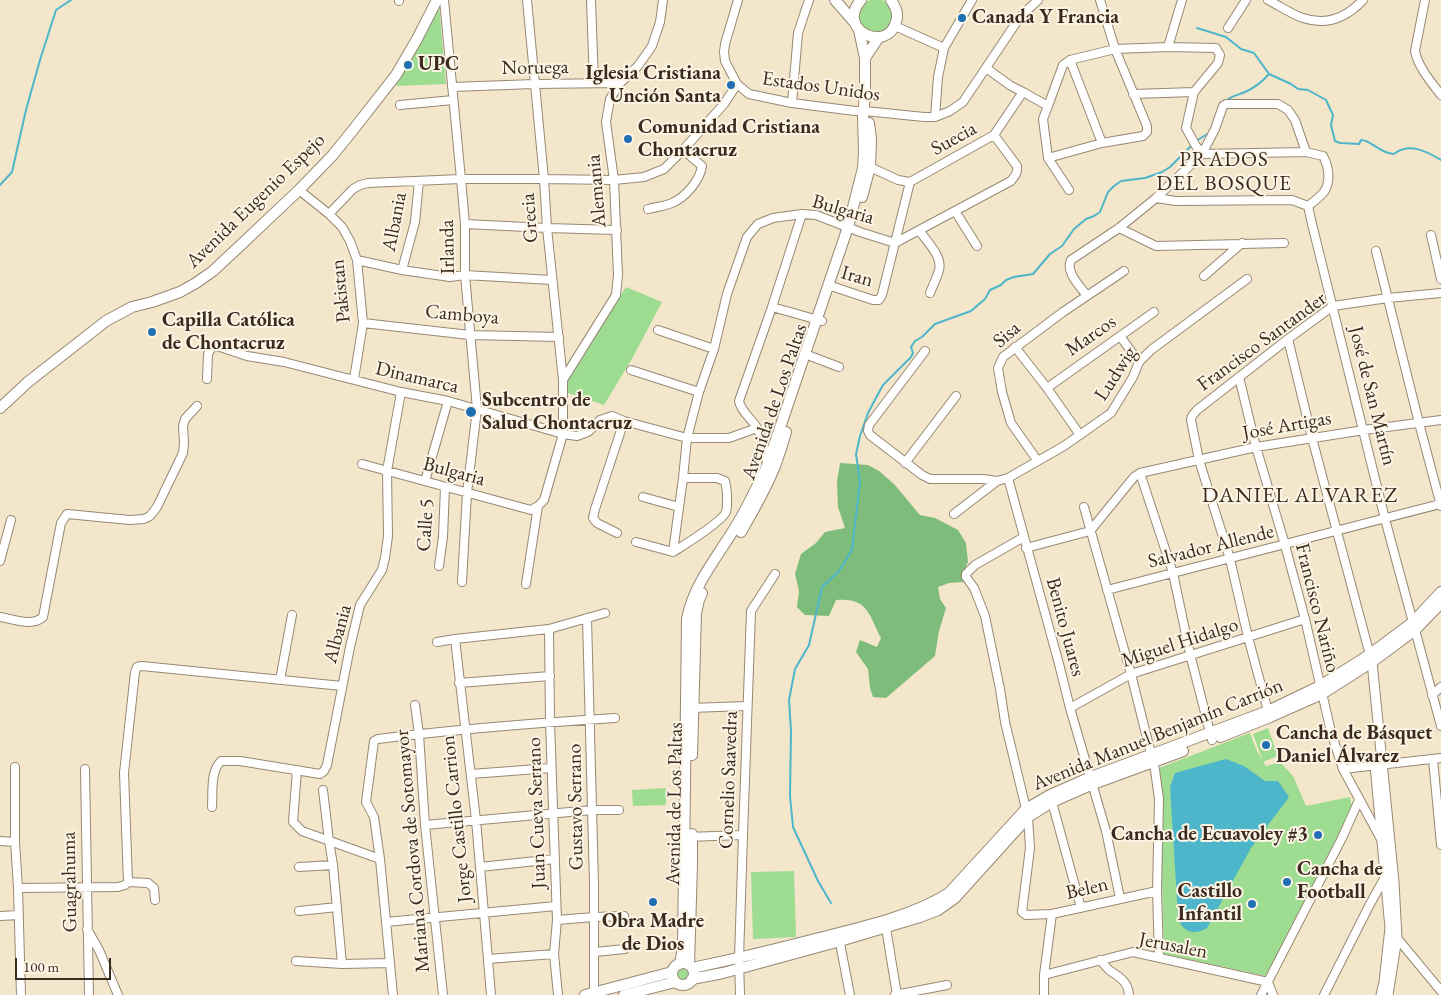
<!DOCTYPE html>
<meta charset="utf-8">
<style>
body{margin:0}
#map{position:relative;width:1441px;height:995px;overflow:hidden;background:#f4e6ca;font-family:"EB Garamond",serif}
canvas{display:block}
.scale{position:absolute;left:15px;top:958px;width:96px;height:22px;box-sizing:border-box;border:2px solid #3b2a1e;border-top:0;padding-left:6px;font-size:15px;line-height:18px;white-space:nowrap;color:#3b2a1e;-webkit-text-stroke:4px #fcf5e5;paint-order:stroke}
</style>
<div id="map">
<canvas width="1441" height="995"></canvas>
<div class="scale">100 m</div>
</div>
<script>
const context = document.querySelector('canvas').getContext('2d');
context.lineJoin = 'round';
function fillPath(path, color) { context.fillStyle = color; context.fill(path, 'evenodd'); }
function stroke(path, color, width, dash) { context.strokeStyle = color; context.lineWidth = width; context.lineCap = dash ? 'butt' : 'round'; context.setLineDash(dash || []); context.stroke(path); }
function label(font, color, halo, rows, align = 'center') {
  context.font = font + ' "EB Garamond",serif'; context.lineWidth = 4; context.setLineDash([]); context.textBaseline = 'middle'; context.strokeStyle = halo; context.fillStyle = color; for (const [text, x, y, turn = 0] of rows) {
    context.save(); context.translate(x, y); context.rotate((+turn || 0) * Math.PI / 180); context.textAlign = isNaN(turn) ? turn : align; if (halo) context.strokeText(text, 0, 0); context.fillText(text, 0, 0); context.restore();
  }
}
const green = new Path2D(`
 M859 16a17 17 0 1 1 34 0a17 17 0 1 1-34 0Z
 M 439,5 L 446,84 L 396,86 Z
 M 626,287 L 662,302 L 633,357 L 604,405 L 568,393 L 566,381 Z
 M 1268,728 L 1278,756 L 1263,762 L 1266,766 L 1280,762 L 1293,776 L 1306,806 L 1350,797 L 1352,808 L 1266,976 L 1164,954 L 1159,768 L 1250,733 L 1257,751 L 1263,761 L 1253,734 Z
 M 666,788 L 666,805 L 633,806 L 632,790 Z
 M 794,871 L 796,937 L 753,939 L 751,872 Z
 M675 974a8 8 0 1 1 16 0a8 8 0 1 1-16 0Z`);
const forest = new Path2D(`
 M 840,463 L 868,465 L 879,471 L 894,484 L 920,515 L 935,518 L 958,530 L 966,543 L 968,562 L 964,571 L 964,582 L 949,583 L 938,587 L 940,599 L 946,608 L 939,631 L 935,656 L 886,698 L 873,697 L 870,688 L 868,669 L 856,652 L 860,640 L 877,647 L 881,638 C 869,615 868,597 836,600 L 829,616 L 805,615 L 797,607 L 799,591 L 795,574 L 801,554 L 816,543 L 825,532 L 845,528 L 838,507 L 837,482 Z`);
const water = new Path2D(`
 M 1226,759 L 1244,766 L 1265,781 L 1278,781 L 1289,797 L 1251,848 L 1207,928 C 1194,936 1181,932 1178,916 L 1170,787 L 1175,773 Z`);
const stream = new Path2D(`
 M 1197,28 L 1226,37 L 1241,49 L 1254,53 L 1269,74
 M 1225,101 C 1232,96 1238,95 1245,92 C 1254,88 1263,81 1269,74 L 1291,84 L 1298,89 L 1308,90 L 1326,100 L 1333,115 L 1331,125 L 1335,141 L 1340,143 L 1359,144 L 1361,140 C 1372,140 1378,153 1394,154 C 1409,142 1426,151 1441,160
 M 1196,141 L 1209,133
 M 0,185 L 12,172 L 26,110 L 40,60 L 56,10 L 71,0
 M 831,903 L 818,881 L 793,827 L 790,796 L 791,731 L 789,700 L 795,669 L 809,645 L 822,587 L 839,571 L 852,550 L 860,481 L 856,454 L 860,436 L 868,413 L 878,394 L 883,385 L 911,357 L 913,353 L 911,347 L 915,341 L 922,337 L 935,324 L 971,311 L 985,299 L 990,290 L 1001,285 L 1006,280 L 1014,277 L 1033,274 L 1050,254 L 1062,246 L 1074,229 L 1086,219 L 1094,216 L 1100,212 L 1108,192 L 1114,186 L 1121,181 L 1145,178 L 1162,172 L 1170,167 L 1193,144`);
const minor = new Path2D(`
 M 444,0 L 461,179 L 465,224 L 465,275 L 477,409 L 467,493 L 462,582
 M 591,0 L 594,83
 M 738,0 L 725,44 L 724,52 L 725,61 L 737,84 L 749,94 L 792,103 L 855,111 L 865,111 L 924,117 L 935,117 L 950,111 L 963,102 L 1020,17 L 1038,0
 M 1268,0 C 1280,6 1291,14 1303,18 C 1327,26 1347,17 1363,0
 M 1425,0 L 1415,51 C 1418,67 1431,82 1441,95
 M 399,1 L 399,0
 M 895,26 L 944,48
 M 1228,28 L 1246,0
 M 1168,47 L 1182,0
 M 1070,60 L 1102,143
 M 452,87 L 534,84 L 620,83
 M 1023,92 L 1048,106 L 1063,65 L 1070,60 L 1115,49 L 1168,47 L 1216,48 L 1220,55 L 1218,63 L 1194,92 L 1186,128 L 1196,146 L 1202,154 L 1215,129 L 1223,106 L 1226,104 L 1278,104 L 1288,110 L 1295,120 L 1306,152
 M 1133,94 L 1194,92
 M 792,103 L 798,33 L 809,0
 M 400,105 L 453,100
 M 1048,106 L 1043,119 L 1048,158 L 1069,190
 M 935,117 L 938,77 L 944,48 L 972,0
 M 1048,158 L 1102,143 L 1143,136 L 1147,132 L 1147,126 L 1115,49 L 1100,0
 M 870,167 L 898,180 L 910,182 L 994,135 L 1023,92 L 1011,86 L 986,68
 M 299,190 L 329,214 L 342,227 L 350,241 L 357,260 L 363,323 L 354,379
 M 1156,198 L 1176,201 L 1292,200 L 1308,206
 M 648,209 C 656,207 665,206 672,203 C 686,197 700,180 702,166 L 683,150
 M 955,211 L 977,246
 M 329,214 L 353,189 L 360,185 L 368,183 L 461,179 L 544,179 L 614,180 L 644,177 L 664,169 L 683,150 L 724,104 L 737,84
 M 465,224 L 547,228 L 617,230
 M 1119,228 L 1156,246 L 1284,243
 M 919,230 C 926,241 943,256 939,270 C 937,278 933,285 930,293
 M 1431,235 L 1441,279
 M 1376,251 L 1419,423 L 1441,506
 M 357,260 L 402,270 L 450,277 L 465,275 L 552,280
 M 402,270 L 415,222 L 419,181
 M 1204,276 L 1242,243
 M 828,285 L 873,300 L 879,300 L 882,295 L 910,182
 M 1087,296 C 1080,286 1065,272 1071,260 L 1119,228 L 1156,198 L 1202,154 L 1306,152 L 1323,156 C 1329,167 1331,181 1324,192 C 1320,197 1313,202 1308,206 L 1312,224 L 1385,519 L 1441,726
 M 772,307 L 822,321
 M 363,323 L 470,335 L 559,337
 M 658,330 L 714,349
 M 1120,336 L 1139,362
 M 1288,339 L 1312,438 L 1371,659
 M 1015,347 L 1047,388 L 1080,435
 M 925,351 L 869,425 L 868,431 L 870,435 L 922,475 L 930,479 L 983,479 L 997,481
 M 805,354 L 839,367
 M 631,370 L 699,392
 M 1239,377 L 1256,447 L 1285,545 L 1305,619 L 1331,732 L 1343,769 L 1381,839
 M 207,379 L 208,354 L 212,347 L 217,346 L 247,356 L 284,362 L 401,392 L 448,401 L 563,434 L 577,436 L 588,432 L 600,420 L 612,416 L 624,421 L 687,438 L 729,438 L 757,428
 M 563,380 L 616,295 L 618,275 L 614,180 L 606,122 L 610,99 L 620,83 L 638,66 L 652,46 L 660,22 L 663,0
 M 1047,388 L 1154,312
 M 1037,460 L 1011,423 L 1002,392 L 998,368 L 1003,357 L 1063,312 L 1124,271
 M 905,463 L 956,396
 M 362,464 L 531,510 L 538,506
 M 767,464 C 765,452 764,439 757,428 C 752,419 741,412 739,401 L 772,307 L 802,214
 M 1140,473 L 1173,573 L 1190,654 L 1212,740
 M 1008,478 L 1059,664 L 1070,708 L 1106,831 L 1120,898
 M 425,481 L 448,401
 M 643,497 L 679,507
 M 1084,507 L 1131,674 L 1155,770 L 1159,799 L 1157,891 L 1159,958
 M 954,514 L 997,481 L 1008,478 L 1064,446 L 1111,413 L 1133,377 L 1139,362 L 1151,350 L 1247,279
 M 617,533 L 597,523 L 593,518 L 595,509 L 624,421
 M 1024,537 L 975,565 L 966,574 L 966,577 L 974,588 L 985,616 L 1000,689 L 1005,722 L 1028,817 L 1030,848 L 1022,912 L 1026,915 L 1052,914 L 1157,891
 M 636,542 L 673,552
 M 1026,548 L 1090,531 L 1134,477 L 1140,473 L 1256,447 L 1364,430 L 1441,420
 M 673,552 L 683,478 L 687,438 L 699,392 L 714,349 L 727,294 L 747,237 L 758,224 L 773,218 L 802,214 L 816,215 L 860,232 L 895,243 L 1011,181 C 1015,176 1018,173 1017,166 L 994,135
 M 673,552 C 684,545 722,522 726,512 C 728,505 727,488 725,481 L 717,478 L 683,478
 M 0,561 L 11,520
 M 439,566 L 443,537 L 445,487
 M 526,584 L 538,506 L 544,500 L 563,434 L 563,380 L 547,228 L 544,179 L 527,0
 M 1107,590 L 1440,504
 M 0,617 C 14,619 32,627 43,617 L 61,523 L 67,514 L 130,520 L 144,519 L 150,516 L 157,507 L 183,453 L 184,443 L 183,426 L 185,419 L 197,406
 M 587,618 L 594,884 L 594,995
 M 549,629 L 550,722 L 557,920 L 554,954 L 558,995
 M 455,639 L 476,820 L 491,995
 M 437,642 L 455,639 L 549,629 L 605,613
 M 280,680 L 292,615
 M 459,683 L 550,676
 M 1432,695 L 1441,687
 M 415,705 L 419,734 L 425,825 L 443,995
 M 690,708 L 747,706
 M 1070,708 L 1131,674 L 1305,619
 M 1269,715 L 1248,637 L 1230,559 L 1199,460 L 1191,420 L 1192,416 L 1197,410 L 1288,339 L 1333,306 L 1388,298 L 1441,293
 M 1433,759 L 1441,845
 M 15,767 L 15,842 L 18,888 L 21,995
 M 85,769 L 89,995
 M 1343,769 L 1441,758
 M 297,770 L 293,822 L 302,831 L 380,859
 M 471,774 L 551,768
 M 323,790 L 329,841 L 333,865 L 342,964
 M 1052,802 L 1081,908
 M 212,807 C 213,792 210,772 221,761 L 240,761 L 320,774 L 324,771 L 327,765 L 350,647 L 360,605 L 382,570 L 385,558 L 388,536 L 387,471 L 401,392
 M 425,825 L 592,810 L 619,810
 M 687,837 L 743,835
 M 0,841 L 15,842
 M 299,867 L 333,865
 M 480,867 L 555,859
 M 128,882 L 124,773 L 135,672 L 137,667 L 142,666 L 342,686
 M 18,888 L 118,887 L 125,885 L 128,882 L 148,883 L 154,888 L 155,900
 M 299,911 L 337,907
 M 0,916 L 19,915
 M 557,920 L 594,917 L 624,916
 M 386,922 L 556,906
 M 885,922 L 897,995
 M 87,929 L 99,950 L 118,995
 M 839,938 L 850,995
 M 1397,938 L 1441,991
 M 595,952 L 625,949
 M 488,959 L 554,954
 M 1100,960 C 1103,963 1106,967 1109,970 C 1119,977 1128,981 1129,995
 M 296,961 L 342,964 L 389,963
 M 1044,975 L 1133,952 L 1268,982
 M 1268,982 L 1273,995
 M 393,995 L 380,859 L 374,817 L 366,802 L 374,741 L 378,739 C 457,729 536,723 615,718
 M 740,995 L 739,958 L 743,835 L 751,611 L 775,574
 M 895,995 L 947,985
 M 1044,995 L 1044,975 L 1052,914
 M 1261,995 L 1342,838 L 1359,800
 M 1324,995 L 1369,906 L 1385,877`);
const tertiary = new Path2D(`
 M 1372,662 L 1394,882 L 1397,938 L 1388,995
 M 1375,765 L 1390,928 L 1384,982 L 1381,995`);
const secondary = new Path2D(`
 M 835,0 L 855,23
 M 861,0 C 835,30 887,54 896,22 C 899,14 896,7 891,0
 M 865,58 L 879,37
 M 862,197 L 870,167 L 871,139 L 869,123
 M 0,408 L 28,382 L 106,321 L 132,307 L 152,302 L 180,292 L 196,283 L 213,271 L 244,242 L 299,190 L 332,156 L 353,130 L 396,75 L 417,39 L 437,0
 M 741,532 C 753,511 766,489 775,466 C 779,455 783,443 786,432
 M 1220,737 L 1270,717 L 1322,694 L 1372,662 L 1415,630 L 1441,603
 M 692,755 L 696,613 L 699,600 L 702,593
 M672 974a11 11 0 1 1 22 0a11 11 0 1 1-22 0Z
 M 680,964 L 683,947 L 687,619 C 693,587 714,561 731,534 C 745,513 756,489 767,466 L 848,227 L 863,168 L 864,152 L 863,117 L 865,94 L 865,58 L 859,30
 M 689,965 L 692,864 L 692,834
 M 692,968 C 735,959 777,949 819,938 C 863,927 910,917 949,893 L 1026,809 L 1050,795 L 1091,777 L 1268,711 L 1320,686 L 1369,655 L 1413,622 L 1441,592
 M 692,979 L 723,973 L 840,941 L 920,917 L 938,910 L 955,898 L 1028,817 L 1052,802 L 1093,784 L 1183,751
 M 585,995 L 672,972
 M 624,995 L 675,982`);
const markers = [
 [962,18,5,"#1f6fb2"],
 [408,65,5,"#1f6fb2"],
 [731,85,5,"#1f6fb2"],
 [628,139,5,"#1f6fb2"],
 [152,332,5,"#1f6fb2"],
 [471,412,6,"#1f6fb2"],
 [1266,745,5,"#1f6fb2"],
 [1318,835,5,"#1f6fb2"],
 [1287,882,5,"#1f6fb2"],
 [653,902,5,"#1f6fb2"],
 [1252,904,5,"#1f6fb2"]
];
const poiNames = [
 ["Canada Y Francia",972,18],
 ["UPC",418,65],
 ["Iglesia Cristiana",721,74,"right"],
 ["Unción Santa",721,97,"right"],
 ["Comunidad Cristiana",638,128],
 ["Chontacruz",638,151],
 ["Capilla Católica",162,321],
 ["de Chontacruz",162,344],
 ["Subcentro de",482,401],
 ["Salud Chontacruz",482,424],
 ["Cancha de Básquet",1276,734],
 ["Daniel Álvarez",1276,757],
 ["Cancha de Ecuavoley #3",1308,835,"right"],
 ["Cancha de",1297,870],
 ["Football",1297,893],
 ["Castillo",1242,892,"right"],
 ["Infantil",1242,915,"right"],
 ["Obra Madre",653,922,"center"],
 ["de Dios",653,945,"center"]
];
const streetNames = [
 ["Noruega",535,68,-1],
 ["Estados Unidos",821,87,8],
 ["Suecia",954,139,-29],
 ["Alemania",597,191,-95],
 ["Avenida Eugenio Espejo",256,201,-44],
 ["Bulgaria",843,210,16],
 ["Grecia",530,218,-94],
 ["Albania",395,222,-79],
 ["Irlanda",448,247,-91],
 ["Iran",857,277,16],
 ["Pakistan",341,291,-96],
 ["Camboya",462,315,5],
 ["Sisa",1007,335,-41],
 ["Marcos",1091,336,-35],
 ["Francisco Santander",1262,342,-36],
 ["Ludwig",1116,374,-57],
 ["Dinamarca",417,378,13],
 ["José de San Martín",1372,396,76],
 ["Avenida de Los Paltas",775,402,-71],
 ["José Artigas",1287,426,-10],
 ["Bulgaria",454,472,15],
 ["Calle 5",426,525,-86],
 ["Salvador Allende",1211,547,-14],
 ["Francisco Nariño",1317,608,76],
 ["Benito Juares",1065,627,75],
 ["Albania",338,634,-75],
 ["Miguel Hidalgo",1180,643,-18],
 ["Avenida Manuel Benjamín Carrión",1158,735,-22],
 ["Cornelio Saavedra",729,780,-88],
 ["Avenida de Los Paltas",675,804,-89],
 ["Gustavo Serrano",576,807,-91],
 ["Juan Cueva Serrano",537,813,-92],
 ["Jorge Castillo Carrion",457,819,-96],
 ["Mariana Cordova de Sotomayor",413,851,-95],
 ["Guagrahuma",70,882,-91],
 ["Belen",1087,889,-13],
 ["Jerusalen",1173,946,11]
];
const neighbourhoodNames = [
 ["PRADOS",1224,160],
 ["DEL BOSQUE",1224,184]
];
const quarterNames = [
 ["DANIEL ALVAREZ",1300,496]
];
fillPath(green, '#9ddc91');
fillPath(forest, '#7ebc7b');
fillPath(water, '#4db6ca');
stroke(stream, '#4db6ca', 2);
stroke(minor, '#988874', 10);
stroke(tertiary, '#988874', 11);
stroke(secondary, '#988874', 12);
stroke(minor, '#fff', 8);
stroke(tertiary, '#fff', 9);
stroke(secondary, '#fff', 10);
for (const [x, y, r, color] of markers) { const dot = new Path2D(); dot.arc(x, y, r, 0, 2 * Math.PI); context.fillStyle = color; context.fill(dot); stroke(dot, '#fcf5e5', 2); }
label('bold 20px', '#3b2a1e', '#fcf5e5', poiNames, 'left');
label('20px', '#3b2a1e', '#fcf5e5', streetNames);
context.letterSpacing = '1px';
label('21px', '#3b2a1e', '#fcf5e5', neighbourhoodNames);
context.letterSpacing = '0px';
context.letterSpacing = '1px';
label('22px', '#3b2a1e', '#fcf5e5', quarterNames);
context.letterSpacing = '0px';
</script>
